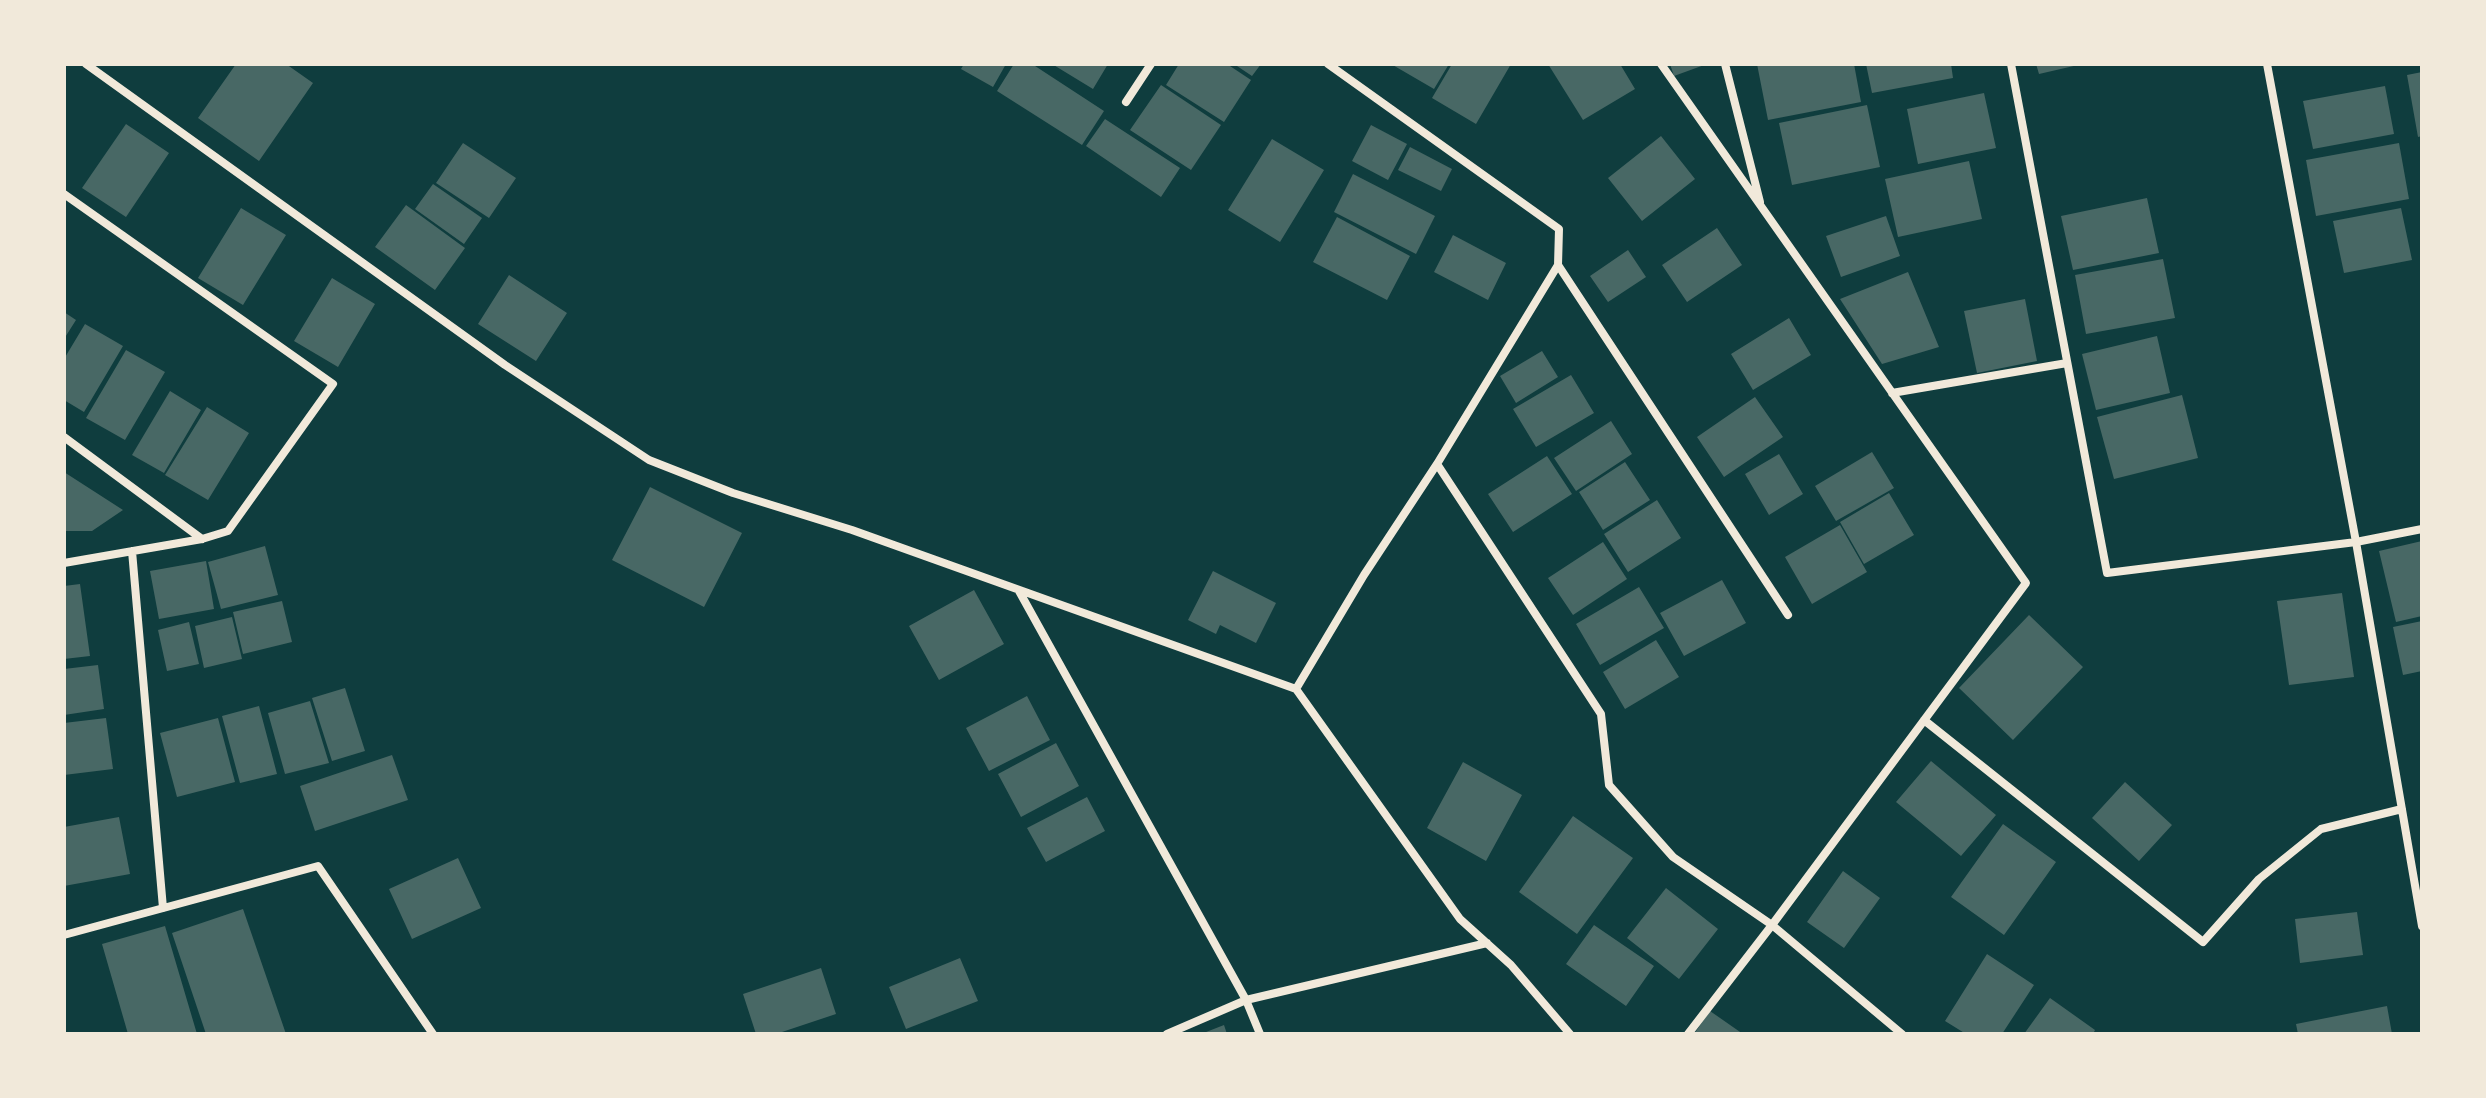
<!DOCTYPE html>
<style>
body{margin:0}
#map{position:relative;width:2486px;height:1098px;overflow:hidden;background:#0f3d3e;font-family:"Roboto Serif",serif}
canvas{display:block}
.frame{position:absolute;inset:0;border:66px solid #f1e9da;pointer-events:none}
</style>
<div id="map">
<canvas width="2486" height="1098"></canvas>
<div class="frame"></div>
</div>
<script>
const context = document.querySelector('canvas').getContext('2d');
context.lineJoin = 'round';
function fillPath(path, color) { context.fillStyle = color; context.fill(path, 'evenodd'); }
function stroke(path, color, width, dash) { context.strokeStyle = color; context.lineWidth = width; context.lineCap = dash ? 'butt' : 'round'; context.setLineDash(dash || []); context.stroke(path); }
const building = new Path2D(`
 M 236,64 L 286,64 L 313,83 L 259,161 L 198,118 Z
 M 964,64 L 1006,64 L 993,87 L 961,69 Z
 M 1014,64 L 1032,64 L 1104,111 L 1082,145 L 997,91 Z
 M 1052,64 L 1108,64 L 1093,89 Z
 M 1179,64 L 1227,64 L 1251,80 L 1224,122 L 1166,85 Z
 M 1234,64 L 1261,64 L 1252,76 Z
 M 1391,64 L 1449,64 L 1434,89 Z
 M 1452,64 L 1511,64 L 1476,124 L 1432,98 Z
 M 1548,64 L 1620,64 L 1635,89 L 1583,120 Z
 M 1670,64 L 1707,64 L 1674,76 Z
 M 1757,64 L 1854,64 L 1861,102 L 1768,120 Z
 M 1866,64 L 1951,64 L 1953,78 L 1872,93 Z
 M 2036,64 L 2078,64 L 2078,65 L 2039,74 Z
 M 2422,72 L 2422,136 L 2418,137 L 2407,75 Z
 M 1161,85 L 1221,125 L 1191,170 L 1130,130 Z
 M 2385,86 L 2394,134 L 2313,149 L 2303,101 Z
 M 1984,93 L 1996,148 L 1918,164 L 1907,109 Z
 M 1867,105 L 1880,167 L 1792,185 L 1779,123 Z
 M 1105,119 L 1180,168 L 1161,197 L 1086,146 Z
 M 126,124 L 169,153 L 126,217 L 82,188 Z
 M 1371,125 L 1407,144 L 1388,180 L 1352,161 Z
 M 1661,136 L 1695,179 L 1642,221 L 1608,178 Z
 M 1272,139 L 1324,170 L 1280,242 L 1228,210 Z
 M 463,143 L 516,178 L 489,218 L 436,183 Z
 M 2399,143 L 2409,199 L 2316,216 L 2306,160 Z
 M 1410,147 L 1452,169 L 1441,191 L 1398,170 Z
 M 1969,161 L 1982,219 L 1898,237 L 1885,179 Z
 M 1353,174 L 1435,216 L 1416,254 L 1334,212 Z
 M 433,184 L 482,218 L 464,244 L 415,209 Z
 M 2147,198 L 2159,253 L 2073,270 L 2061,216 Z
 M 406,205 L 465,248 L 435,290 L 375,247 Z
 M 241,208 L 286,235 L 243,305 L 198,278 Z
 M 2401,208 L 2412,260 L 2344,273 L 2333,221 Z
 M 1886,216 L 1900,256 L 1841,277 L 1826,236 Z
 M 1337,217 L 1410,256 L 1387,300 L 1313,262 Z
 M 1717,228 L 1742,265 L 1687,302 L 1662,265 Z
 M 1453,235 L 1506,263 L 1488,300 L 1434,272 Z
 M 1628,250 L 1646,277 L 1608,302 L 1590,276 Z
 M 2163,259 L 2175,318 L 2086,334 L 2075,275 Z
 M 1908,272 L 1939,347 L 1882,364 L 1840,299 Z
 M 509,275 L 567,313 L 536,361 L 478,324 Z
 M 332,278 L 375,304 L 338,367 L 294,341 Z
 M 2025,299 L 2037,361 L 1977,373 L 1964,311 Z
 M 64,312 L 76,320 L 64,339 Z
 M 1789,318 L 1811,355 L 1753,390 L 1731,354 Z
 M 85,324 L 123,346 L 84,412 L 64,400 L 64,359 Z
 M 2157,336 L 2170,393 L 2096,410 L 2082,354 Z
 M 126,350 L 165,372 L 125,440 L 86,418 Z
 M 1542,351 L 1558,377 L 1516,403 L 1500,376 Z
 M 1571,375 L 1594,413 L 1536,447 L 1513,409 Z
 M 170,391 L 201,410 L 164,473 L 132,455 Z
 M 2182,395 L 2198,458 L 2114,479 L 2097,417 Z
 M 1755,397 L 1783,437 L 1724,477 L 1697,437 Z
 M 207,407 L 249,433 L 208,500 L 165,475 Z
 M 1611,421 L 1632,454 L 1576,491 L 1554,458 Z
 M 1872,452 L 1894,488 L 1836,521 L 1815,486 Z
 M 1779,454 L 1803,494 L 1769,515 L 1745,474 Z
 M 1547,456 L 1572,494 L 1513,532 L 1488,494 Z
 M 1625,462 L 1650,500 L 1603,530 L 1579,492 Z
 M 64,472 L 123,510 L 92,531 L 64,531 Z
 M 650,487 L 742,533 L 704,607 L 612,560 Z
 M 1889,493 L 1914,535 L 1864,564 L 1840,522 Z
 M 1657,500 L 1681,538 L 1628,572 L 1604,534 Z
 M 1840,525 L 1867,572 L 1812,604 L 1785,557 Z
 M 2422,541 L 2422,616 L 2396,622 L 2379,551 Z
 M 1603,542 L 1627,579 L 1573,615 L 1548,578 Z
 M 265,546 L 278,595 L 221,609 L 208,562 Z
 M 206,561 L 214,609 L 159,619 L 150,571 Z
 M 1213,571 L 1276,603 L 1256,643 L 1220,625 L 1216,634 L 1188,620 Z
 M 1722,580 L 1746,623 L 1684,656 L 1660,613 Z
 M 80,584 L 90,656 L 64,659 L 64,586 Z
 M 1639,587 L 1664,628 L 1600,665 L 1576,624 Z
 M 974,590 L 1004,644 L 939,680 L 909,626 Z
 M 2342,593 L 2354,677 L 2289,685 L 2277,601 Z
 M 282,601 L 292,642 L 243,654 L 233,612 Z
 M 2029,615 L 2083,667 L 2013,740 L 1959,688 Z
 M 232,617 L 242,659 L 204,668 L 195,626 Z
 M 2422,621 L 2422,671 L 2403,675 L 2393,627 Z
 M 189,622 L 199,664 L 167,671 L 158,630 Z
 M 1656,640 L 1679,677 L 1625,709 L 1603,672 Z
 M 98,665 L 104,709 L 64,715 L 64,669 Z
 M 345,688 L 365,751 L 332,761 L 312,698 Z
 M 1027,696 L 1050,740 L 989,771 L 966,728 Z
 M 310,701 L 329,763 L 285,774 L 268,713 Z
 M 259,706 L 277,774 L 240,783 L 222,716 Z
 M 106,718 L 113,769 L 64,775 L 64,723 Z
 M 218,718 L 235,782 L 177,797 L 160,733 Z
 M 1056,743 L 1079,786 L 1021,817 L 998,774 Z
 M 392,755 L 408,800 L 315,831 L 300,786 Z
 M 1931,761 L 1996,815 L 1961,856 L 1896,802 Z
 M 1463,762 L 1522,795 L 1486,861 L 1427,828 Z
 M 2125,782 L 2172,825 L 2139,861 L 2092,818 Z
 M 1087,797 L 1105,831 L 1046,862 L 1027,828 Z
 M 1573,816 L 1633,858 L 1577,934 L 1519,892 Z
 M 119,817 L 130,874 L 64,886 L 64,827 Z
 M 2003,824 L 2056,862 L 2004,935 L 1951,897 Z
 M 458,858 L 481,908 L 412,939 L 389,889 Z
 M 1843,871 L 1880,898 L 1844,948 L 1807,922 Z
 M 1666,888 L 1718,929 L 1679,979 L 1627,938 Z
 M 243,909 L 286,1034 L 206,1034 L 172,933 Z
 M 2357,912 L 2363,955 L 2300,963 L 2295,919 Z
 M 1594,925 L 1654,966 L 1626,1006 L 1566,964 Z
 M 165,926 L 197,1034 L 128,1034 L 102,944 Z
 M 1987,954 L 2034,985 L 2002,1034 L 1966,1034 L 1945,1021 Z
 M 960,958 L 978,1001 L 906,1029 L 889,987 Z
 M 821,968 L 836,1014 L 776,1034 L 756,1034 L 743,994 Z
 M 2050,998 L 2095,1030 L 2093,1034 L 2024,1034 Z
 M 2387,1006 L 2392,1034 L 2298,1034 L 2296,1024 Z
 M 1710,1011 L 1743,1034 L 1694,1034 Z
 M 1224,1025 L 1227,1034 L 1201,1034 Z`);
const minor = new Path2D(`
 M 86,64 L 505,365 L 649,460 L 733,493 L 852,530 L 1296,689 L 1364,575 L 1437,464 L 1601,714 L 1609,785 L 1673,857 L 1772,925 L 1902,1034
 M 1328,64 L 1559,229 L 1558,265
 M 1661,64 L 2026,583 L 1772,925 L 1688,1034
 M 1725,64 L 1760,202
 M 2011,64 L 2107,573 L 2356,542 L 2422,529
 M 2267,64 L 2356,542 L 2422,926
 M 1126,102 L 1151,64
 M 64,194 L 333,384 L 228,531 L 202,539 L 64,563
 M 1892,393 L 2067,363
 M 64,437 L 202,539
 M 1437,464 L 1558,265 L 1788,615
 M 132,551 L 163,908
 M 1019,591 L 1246,1000 L 1260,1034
 M 1296,689 L 1460,919 L 1511,965 L 1570,1034
 M 1924,720 L 2203,942 L 2259,879 L 2321,829 L 2402,809
 M 64,935 L 318,866 L 433,1034
 M 1167,1034 L 1246,1000 L 1487,943`);
fillPath(building, '#486865');
stroke(minor, '#f1e9da', 8);
</script>
